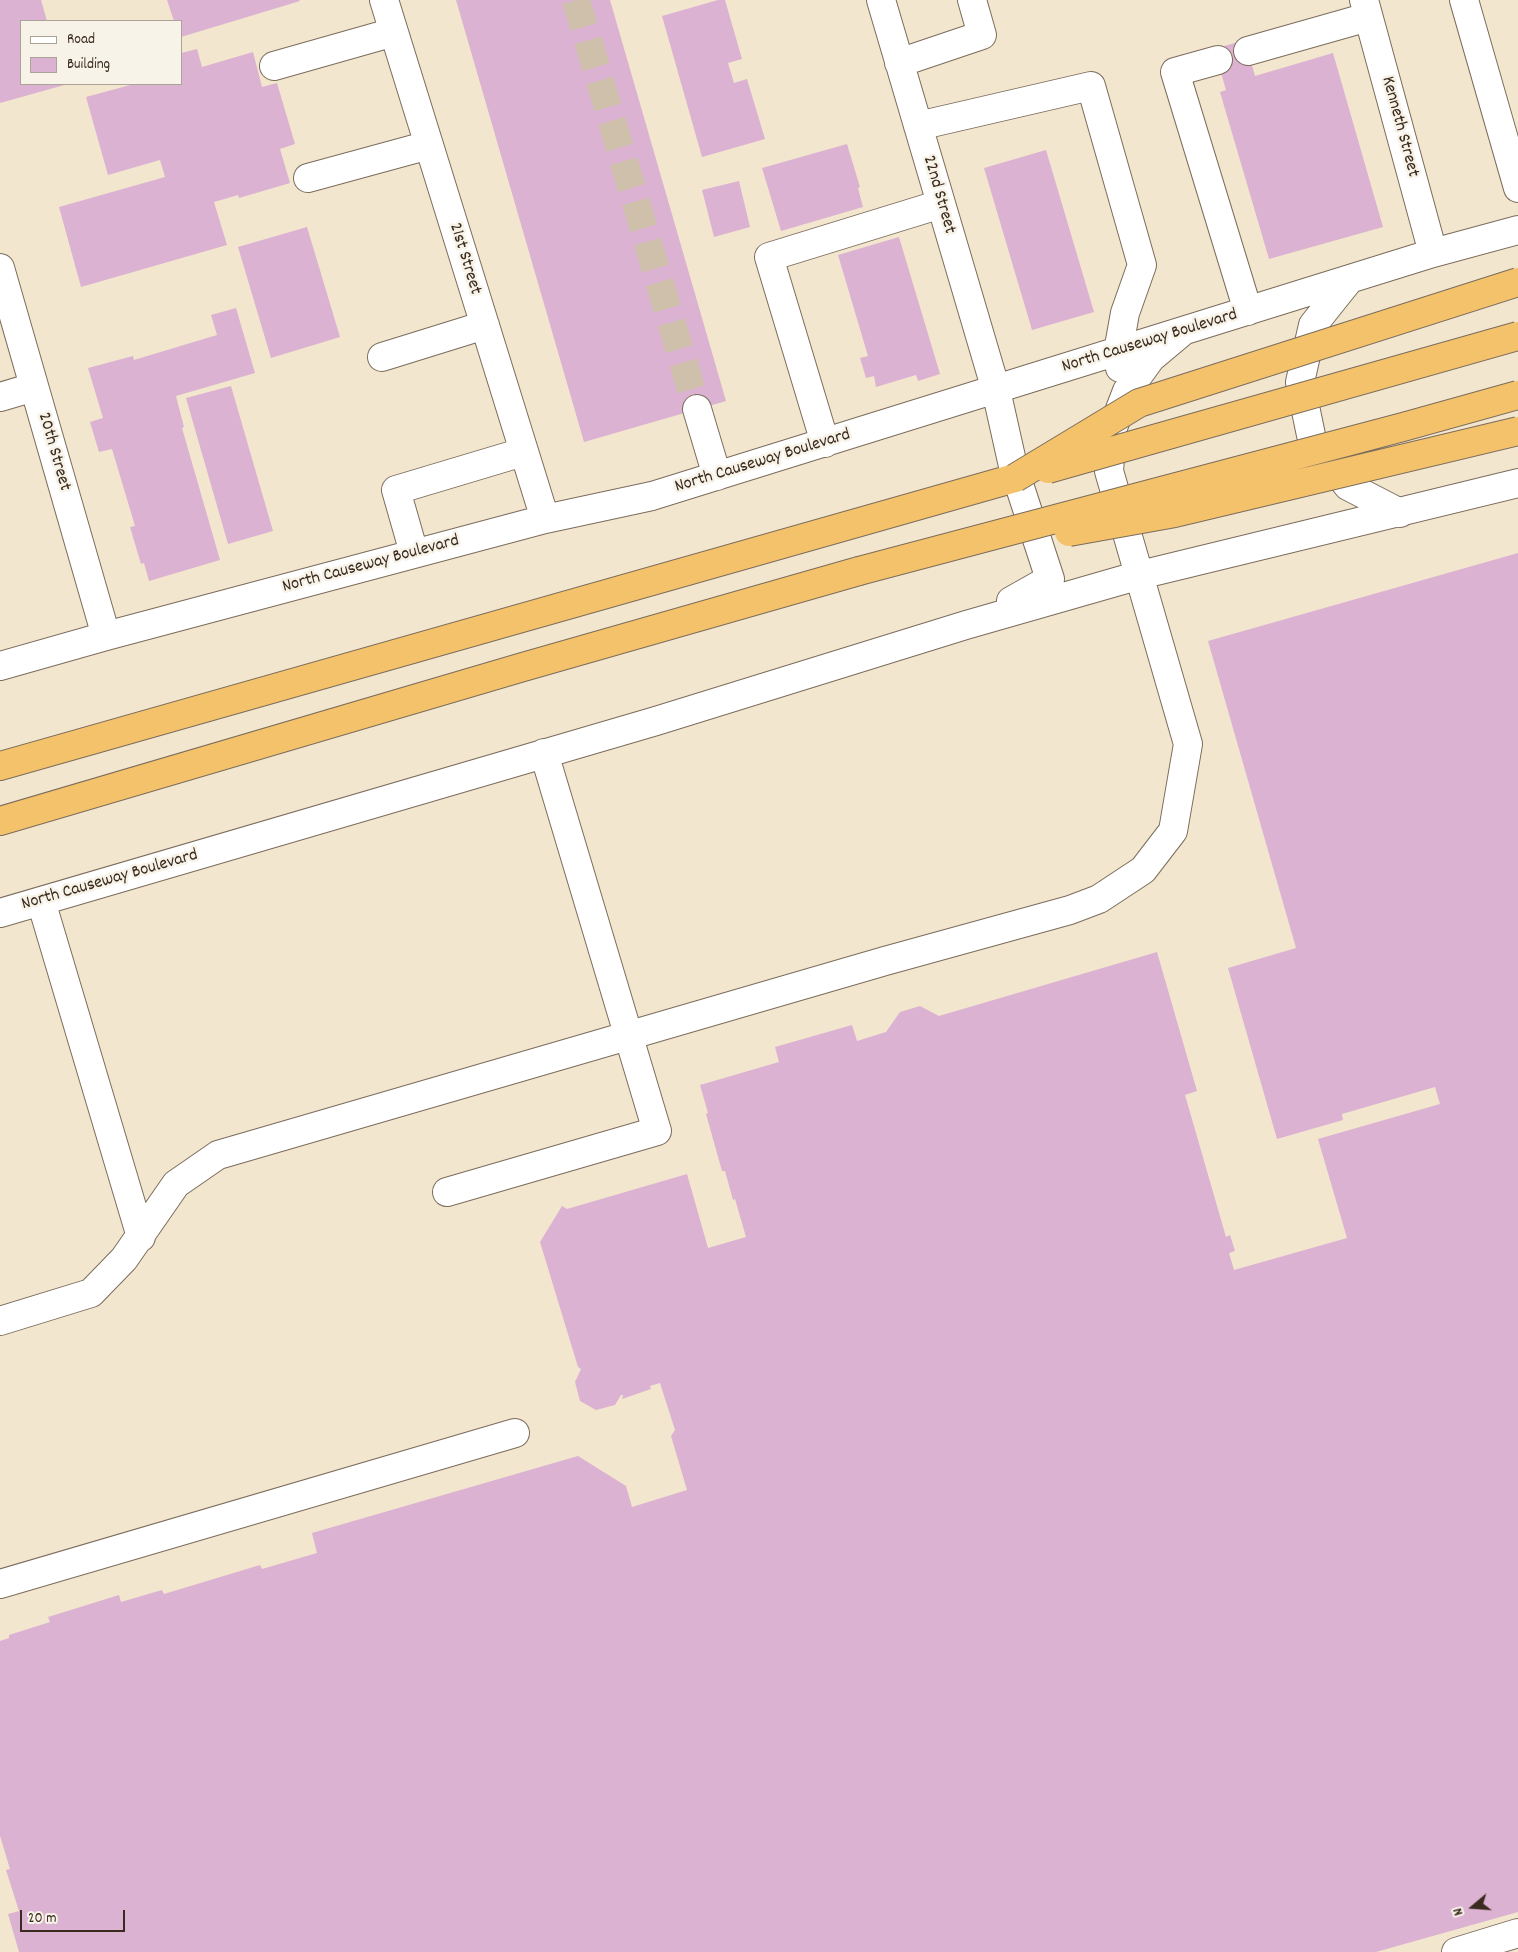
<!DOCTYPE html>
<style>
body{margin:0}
#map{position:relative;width:1518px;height:1952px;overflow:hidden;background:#f3e6ce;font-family:Dekko,sans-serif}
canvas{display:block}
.legend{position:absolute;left:20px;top:20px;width:162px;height:65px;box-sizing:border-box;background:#f7f3e8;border:1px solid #aca397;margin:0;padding:6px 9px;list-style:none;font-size:15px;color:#3b2a1e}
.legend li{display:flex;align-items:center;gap:10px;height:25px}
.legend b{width:25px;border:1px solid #aca397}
.north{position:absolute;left:1448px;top:1882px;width:50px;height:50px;-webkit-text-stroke:4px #f7f3e8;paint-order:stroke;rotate:252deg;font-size:14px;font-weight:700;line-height:20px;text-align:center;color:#3b2a1e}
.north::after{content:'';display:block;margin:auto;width:18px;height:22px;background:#3b2a1e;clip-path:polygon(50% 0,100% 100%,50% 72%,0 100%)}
.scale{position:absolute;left:20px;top:1910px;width:105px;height:22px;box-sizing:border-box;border:2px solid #3b2a1e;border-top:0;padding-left:6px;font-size:15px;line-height:18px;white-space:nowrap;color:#3b2a1e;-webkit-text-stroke:4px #f7f3e8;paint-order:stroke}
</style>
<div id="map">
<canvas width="1518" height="1952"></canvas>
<ul class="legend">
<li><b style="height:6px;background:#fff"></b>Road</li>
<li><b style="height:14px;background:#dbb2d2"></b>Building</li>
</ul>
<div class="north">N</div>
<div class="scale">20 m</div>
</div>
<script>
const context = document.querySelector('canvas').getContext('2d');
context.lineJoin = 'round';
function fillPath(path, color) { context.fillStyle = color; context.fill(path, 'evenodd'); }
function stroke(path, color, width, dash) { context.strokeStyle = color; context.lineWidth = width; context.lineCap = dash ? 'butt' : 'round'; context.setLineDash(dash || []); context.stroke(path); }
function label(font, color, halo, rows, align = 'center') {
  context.font = font + ' Dekko,sans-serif'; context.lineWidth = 5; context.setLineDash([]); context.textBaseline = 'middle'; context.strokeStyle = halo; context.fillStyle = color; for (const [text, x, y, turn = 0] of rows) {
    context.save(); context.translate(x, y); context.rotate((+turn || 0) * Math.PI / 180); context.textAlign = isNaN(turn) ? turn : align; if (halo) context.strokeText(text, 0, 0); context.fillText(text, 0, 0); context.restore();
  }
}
const building = new Path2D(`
 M 0,0 L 41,0 L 47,21 L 21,21 L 21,84 L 68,84 L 0,103 Z
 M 167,0 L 299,0 L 300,1 L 181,37 L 181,21 L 174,21 Z
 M 456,0 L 610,0 L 726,401 L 584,442 Z
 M 718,0 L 725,0 L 742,59 L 728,63 L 734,83 L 747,79 L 765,139 L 702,157 L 662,16 Z
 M 1245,40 L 1255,76 L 1333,53 L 1383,227 L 1269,259 L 1220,92 L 1226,90 L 1214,49 Z
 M 197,49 L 202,67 L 253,52 L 262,87 L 277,83 L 295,144 L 280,149 L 290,183 L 239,198 L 238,195 L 214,202 L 227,245 L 81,287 L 59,207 L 165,177 L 160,160 L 108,175 L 86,97 L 134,84 L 181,84 L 181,53 Z
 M 847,144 L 860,187 L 858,188 L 863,207 L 781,231 L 762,168 Z
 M 1046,150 L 1094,312 L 1032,330 L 984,168 Z
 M 739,181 L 750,227 L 714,237 L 702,190 Z
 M 307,227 L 340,337 L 271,358 L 238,247 Z
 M 899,237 L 940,374 L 918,381 L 916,375 L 876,387 L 874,376 L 866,378 L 860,358 L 868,356 L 838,255 Z
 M 236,308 L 255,373 L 176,396 L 184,427 L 182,428 L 220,560 L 149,581 L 144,563 L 141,564 L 130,527 L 135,526 L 112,449 L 99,452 L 90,422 L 103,418 L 88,368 L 133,356 L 134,360 L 217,335 L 211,315 Z
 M 231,386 L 273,531 L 228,544 L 186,398 Z
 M 1518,553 L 1518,1912 L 1376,1952 L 19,1952 L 8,1914 L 19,1911 L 6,1870 L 10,1869 L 0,1836 L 0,1641 L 9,1638 L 9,1635 L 50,1622 L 48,1617 L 119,1595 L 121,1602 L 162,1590 L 164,1594 L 260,1565 L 262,1569 L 317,1553 L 312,1533 L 578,1456 L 626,1486 L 632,1507 L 687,1490 L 671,1436 L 675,1430 L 660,1383 L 650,1386 L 651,1389 L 622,1399 L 623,1395 L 621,1395 L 615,1405 L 596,1410 L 580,1401 L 575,1382 L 581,1369 L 578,1367 L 540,1242 L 562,1206 L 567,1209 L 687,1174 L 708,1248 L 746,1237 L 735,1199 L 733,1200 L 725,1171 L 722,1171 L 706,1114 L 708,1113 L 700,1085 L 779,1062 L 775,1047 L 852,1025 L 857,1041 L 886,1032 L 900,1012 L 920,1006 L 939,1016 L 1157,952 L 1197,1091 L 1185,1095 L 1226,1237 L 1230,1235 L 1235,1251 L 1229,1253 L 1234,1270 L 1347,1238 L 1318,1139 L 1440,1104 L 1435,1087 L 1342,1114 L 1343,1120 L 1277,1139 L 1228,968 L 1296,948 L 1208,641 Z`);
const minorTunnel = new Path2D(`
 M 576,0 L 697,409`);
const minor = new Path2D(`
 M 384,0 L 545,519
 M 881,0 L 996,390 L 1013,466 L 1050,579 L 1011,601
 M 1364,0 L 1433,253
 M 1464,0 L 1518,188
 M 1248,51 L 1368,17
 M 1218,60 L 1175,72 L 1248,311
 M 899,63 L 982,35 L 972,0
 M 274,66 L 394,32
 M 918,126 L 1091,86 L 1142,265 L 1125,313 L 1118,352 L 1120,368
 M 308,178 L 429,145
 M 0,268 L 106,636
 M 1349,280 L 1313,325 L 1300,382 L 1312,440 L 1348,486 L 1400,513
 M 382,357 L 485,325
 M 0,397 L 34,387
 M 697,409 L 717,476
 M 825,443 L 769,257 L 941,204
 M 414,553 L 396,490 L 523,452
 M 0,666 L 106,636 L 545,519 L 652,496 L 1433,253 L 1518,230
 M 41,901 L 141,1237
 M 0,913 L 656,721 L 966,625 L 1140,575 L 1518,483
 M 447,1192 L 657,1131 L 544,753
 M 0,1321 L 91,1293 L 124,1259 L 176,1184 L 218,1155 L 885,961 L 1070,910 L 1099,899 L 1143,870 L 1173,831 L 1188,744 L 1109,471 L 1112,430 L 1127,391 L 1151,358 L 1182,332
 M 0,1584 L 515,1433
 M 1456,1952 L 1518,1933`);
const highway = new Path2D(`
 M 0,766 L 1015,478
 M 0,821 L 523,667 L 859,571`);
const highwayBridge = new Path2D(`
 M 1048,469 L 1518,336
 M 1015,478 L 1139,403 L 1518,282
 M 1069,532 L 1175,513 L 1518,431
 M 859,571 L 1403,427 L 1518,395`);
const streetNames = [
 ["Kenneth Street",1399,127,75],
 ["22nd Street",938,195,74],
 ["21st Street",464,259,73],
 ["North Causeway Boulevard",1150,342,-17],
 ["20th Street",53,452,74],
 ["North Causeway Boulevard",763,462,-17],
 ["North Causeway Boulevard",371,565,-15],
 ["North Causeway Boulevard",110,881,-16]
];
fillPath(building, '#dbb2d2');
stroke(minorTunnel, '#cec0ab', 28, [28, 14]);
stroke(minor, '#7b6c5c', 30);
stroke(highway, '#7b6c5c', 30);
stroke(minor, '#fff', 28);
stroke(highway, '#f3c26a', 28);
stroke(highwayBridge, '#7b6c5c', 30, []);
stroke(highwayBridge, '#f3c26a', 28);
label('18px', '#3b2a1e', '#f7f3e8', streetNames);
</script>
